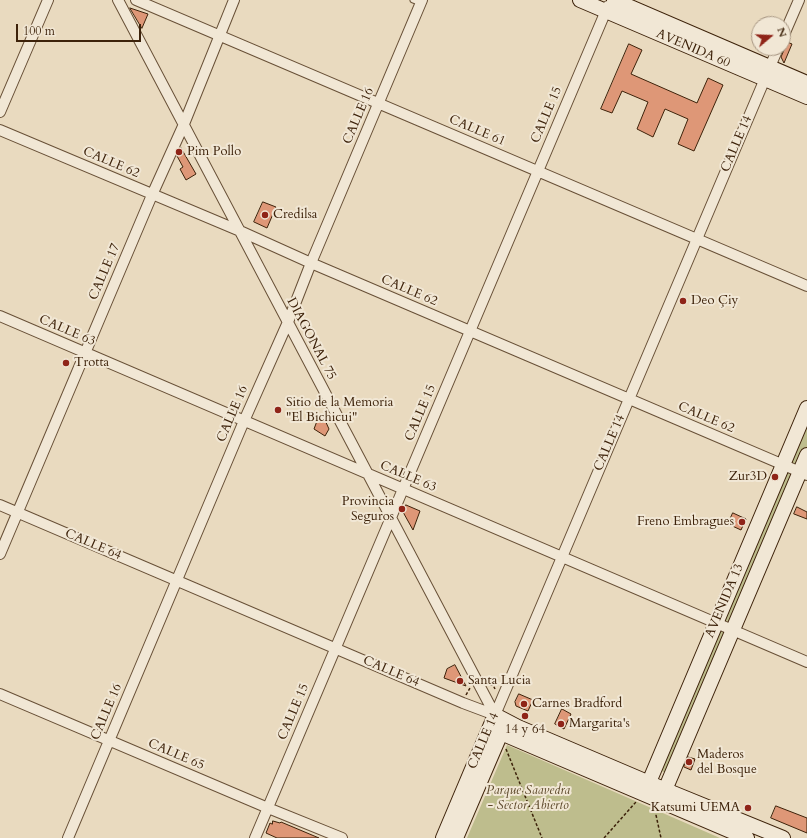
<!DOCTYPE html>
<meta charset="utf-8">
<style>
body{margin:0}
#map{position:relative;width:807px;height:838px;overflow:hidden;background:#e9dabf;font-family:Cardo,serif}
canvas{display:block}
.north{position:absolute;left:751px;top:16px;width:40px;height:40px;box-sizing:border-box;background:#f1e7d5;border:1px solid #a99884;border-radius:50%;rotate:71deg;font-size:11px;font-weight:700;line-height:16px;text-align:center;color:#3d220a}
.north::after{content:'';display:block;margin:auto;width:14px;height:18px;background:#8f2418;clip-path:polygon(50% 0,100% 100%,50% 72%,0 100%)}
.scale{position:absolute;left:16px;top:24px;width:125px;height:18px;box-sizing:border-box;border:2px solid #3d220a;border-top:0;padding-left:5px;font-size:12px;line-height:14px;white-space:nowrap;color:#3d220a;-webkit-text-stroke:3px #f1e7d5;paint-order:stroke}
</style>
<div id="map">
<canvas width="807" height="838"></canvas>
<div class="north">N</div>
<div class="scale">100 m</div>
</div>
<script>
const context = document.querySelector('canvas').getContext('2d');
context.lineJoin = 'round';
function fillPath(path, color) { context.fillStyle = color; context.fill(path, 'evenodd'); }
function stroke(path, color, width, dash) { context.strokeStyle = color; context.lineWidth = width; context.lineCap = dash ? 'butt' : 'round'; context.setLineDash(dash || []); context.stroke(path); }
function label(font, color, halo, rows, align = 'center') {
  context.font = font + ' Cardo,serif'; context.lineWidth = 4; context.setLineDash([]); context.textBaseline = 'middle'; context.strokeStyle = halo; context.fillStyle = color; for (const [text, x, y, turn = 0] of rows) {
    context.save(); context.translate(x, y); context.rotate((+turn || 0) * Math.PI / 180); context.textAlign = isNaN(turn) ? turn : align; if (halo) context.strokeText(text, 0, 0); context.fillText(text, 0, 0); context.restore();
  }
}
const green = new Path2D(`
 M 807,423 L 807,447 L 668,772 L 663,772 L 659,767 Z
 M 507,745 L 720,838 L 467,838 Z`);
const building = new Path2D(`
 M 130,8 L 148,14 L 142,28 Z
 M 787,42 L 792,44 L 784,63 L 781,57 L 784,50 L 783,45 Z
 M 629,44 L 642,50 L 631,74 L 697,103 L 708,78 L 723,85 L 694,151 L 678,144 L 688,119 L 665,109 L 653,137 L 637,129 L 648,102 L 622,91 L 612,113 L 601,109 Z
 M 181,148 L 196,174 L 186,180 L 180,169 L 183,167 L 177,156 Z
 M 263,202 L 276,207 L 267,228 L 254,222 Z
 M 324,418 L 329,429 L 325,436 L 314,429 L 317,421 Z
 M 406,505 L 420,511 L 413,530 L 403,512 Z
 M 797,507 L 807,512 L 807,519 L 794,514 Z
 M 733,513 L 746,519 L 741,530 L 728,524 Z
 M 455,665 L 466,686 L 444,678 L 447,669 Z
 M 519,694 L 533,700 L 528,711 L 516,706 L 515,702 Z
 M 562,709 L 571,714 L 564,729 L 555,724 Z
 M 688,757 L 695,759 L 691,770 L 684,767 Z
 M 776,806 L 807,818 L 807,833 L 771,818 Z
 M 273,821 L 280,823 L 281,822 L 319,838 L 277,838 L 266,833 L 270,823 L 272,824 Z`);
const path = new Path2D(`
 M 490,685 L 493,685 L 495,689
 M 466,695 L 470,688
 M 506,749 L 542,838
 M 657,810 L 656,815 L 661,838
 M 604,838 L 636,802`);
const service = new Path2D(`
 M 413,0 L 421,3`);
const minor = new Path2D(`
 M 118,0 L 495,715 L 501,733
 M 136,0 L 807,286
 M 783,37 L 799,0
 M 0,112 L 48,0
 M 0,130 L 240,231 L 311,263 L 807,475
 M 0,316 L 807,662
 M 0,505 L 463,703 L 495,715
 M 0,554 L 152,195 L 184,124 L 234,0
 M 0,694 L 268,808 L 342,838
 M 495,715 L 778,48
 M 68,838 L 244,421 L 288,322 L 311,263 L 422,0
 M 255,838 L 608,6`);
const secondary = new Path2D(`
 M 580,0 L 807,97
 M 614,0 L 807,83
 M 644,794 L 807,408
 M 662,797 L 807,455
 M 443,838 L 495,715 L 518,727 L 673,793 L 783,838
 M 456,838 L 501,733 L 747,838`);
const markers = [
 [179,152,4,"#8f2418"],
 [265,215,4,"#8f2418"],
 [683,301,4,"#8f2418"],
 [66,363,4,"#8f2418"],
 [278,410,4,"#8f2418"],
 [775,477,4,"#8f2418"],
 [402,509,4,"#8f2418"],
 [742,522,4,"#8f2418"],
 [460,681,4,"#8f2418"],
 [524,704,4,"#8f2418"],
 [525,716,4,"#8f2418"],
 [561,724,4,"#8f2418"],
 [689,762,4,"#8f2418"],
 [748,808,4,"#8f2418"]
];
const streetNames = [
 ["AVENIDA 60",693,49,23],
 ["CALLE 15",547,115,-67],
 ["CALLE 16",359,116,-67],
 ["CALLE 61",477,131,23],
 ["CALLE 14",737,144,-67],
 ["CALLE 62",111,163,23],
 ["CALLE 17",105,272,-67],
 ["CALLE 62",409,291,23],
 ["CALLE 63",67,331,23],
 ["DIAGONAL 75",311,339,62],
 ["CALLE 15",421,413,-67],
 ["CALLE 16",233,414,-67],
 ["CALLE 62",706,418,23],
 ["CALLE 14",610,443,-67],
 ["CALLE 63",408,477,23],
 ["CALLE 64",93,545,23],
 ["AVENIDA 13",725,601,-67],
 ["CALLE 64",391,672,23],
 ["CALLE 16",107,712,-67],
 ["CALLE 15",294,712,-67],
 ["CALLE 14",484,741,-67],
 ["CALLE 65",176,755,23]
];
const poiNames = [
 ["Pim Pollo",187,152],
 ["Credilsa",273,215],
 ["Deo Çiy",691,301],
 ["Trotta",74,363],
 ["Sitio de la Memoria",286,403],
 ["\"El Bichicui\"",286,418],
 ["Zur3D",767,477,"right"],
 ["Provincia",394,502,"right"],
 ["Seguros",394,517,"right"],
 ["Freno Embragues",734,522,"right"],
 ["Santa Lucia",468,681],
 ["Carnes Bradford",532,704],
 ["Margarita's",569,724],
 ["14 y 64",525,730,"center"],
 ["Maderos",697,755],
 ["del Bosque",697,770],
 ["Katsumi UEMA",740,808,"right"]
];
const parkNames = [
 ["Parque Saavedra",528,791],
 ["- Sector Abierto",528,806]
];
fillPath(green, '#bebd8d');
fillPath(building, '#de9777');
stroke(building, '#3d220a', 1);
stroke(service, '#685037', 7);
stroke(minor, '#685037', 12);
stroke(secondary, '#3d220a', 16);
stroke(path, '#3d220a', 1.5, [3, 2]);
stroke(service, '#f1e7d5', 5);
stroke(minor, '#f1e7d5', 10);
stroke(secondary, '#f1e7d5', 14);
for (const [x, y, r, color] of markers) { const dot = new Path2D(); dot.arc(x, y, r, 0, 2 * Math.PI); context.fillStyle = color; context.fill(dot); stroke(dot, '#f1e7d5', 1.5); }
label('13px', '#3d220a', '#f1e7d5', streetNames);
label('13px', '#3d220a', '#f1e7d5', poiNames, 'left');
label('italic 13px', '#5d492b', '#f1e7d5', parkNames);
</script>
